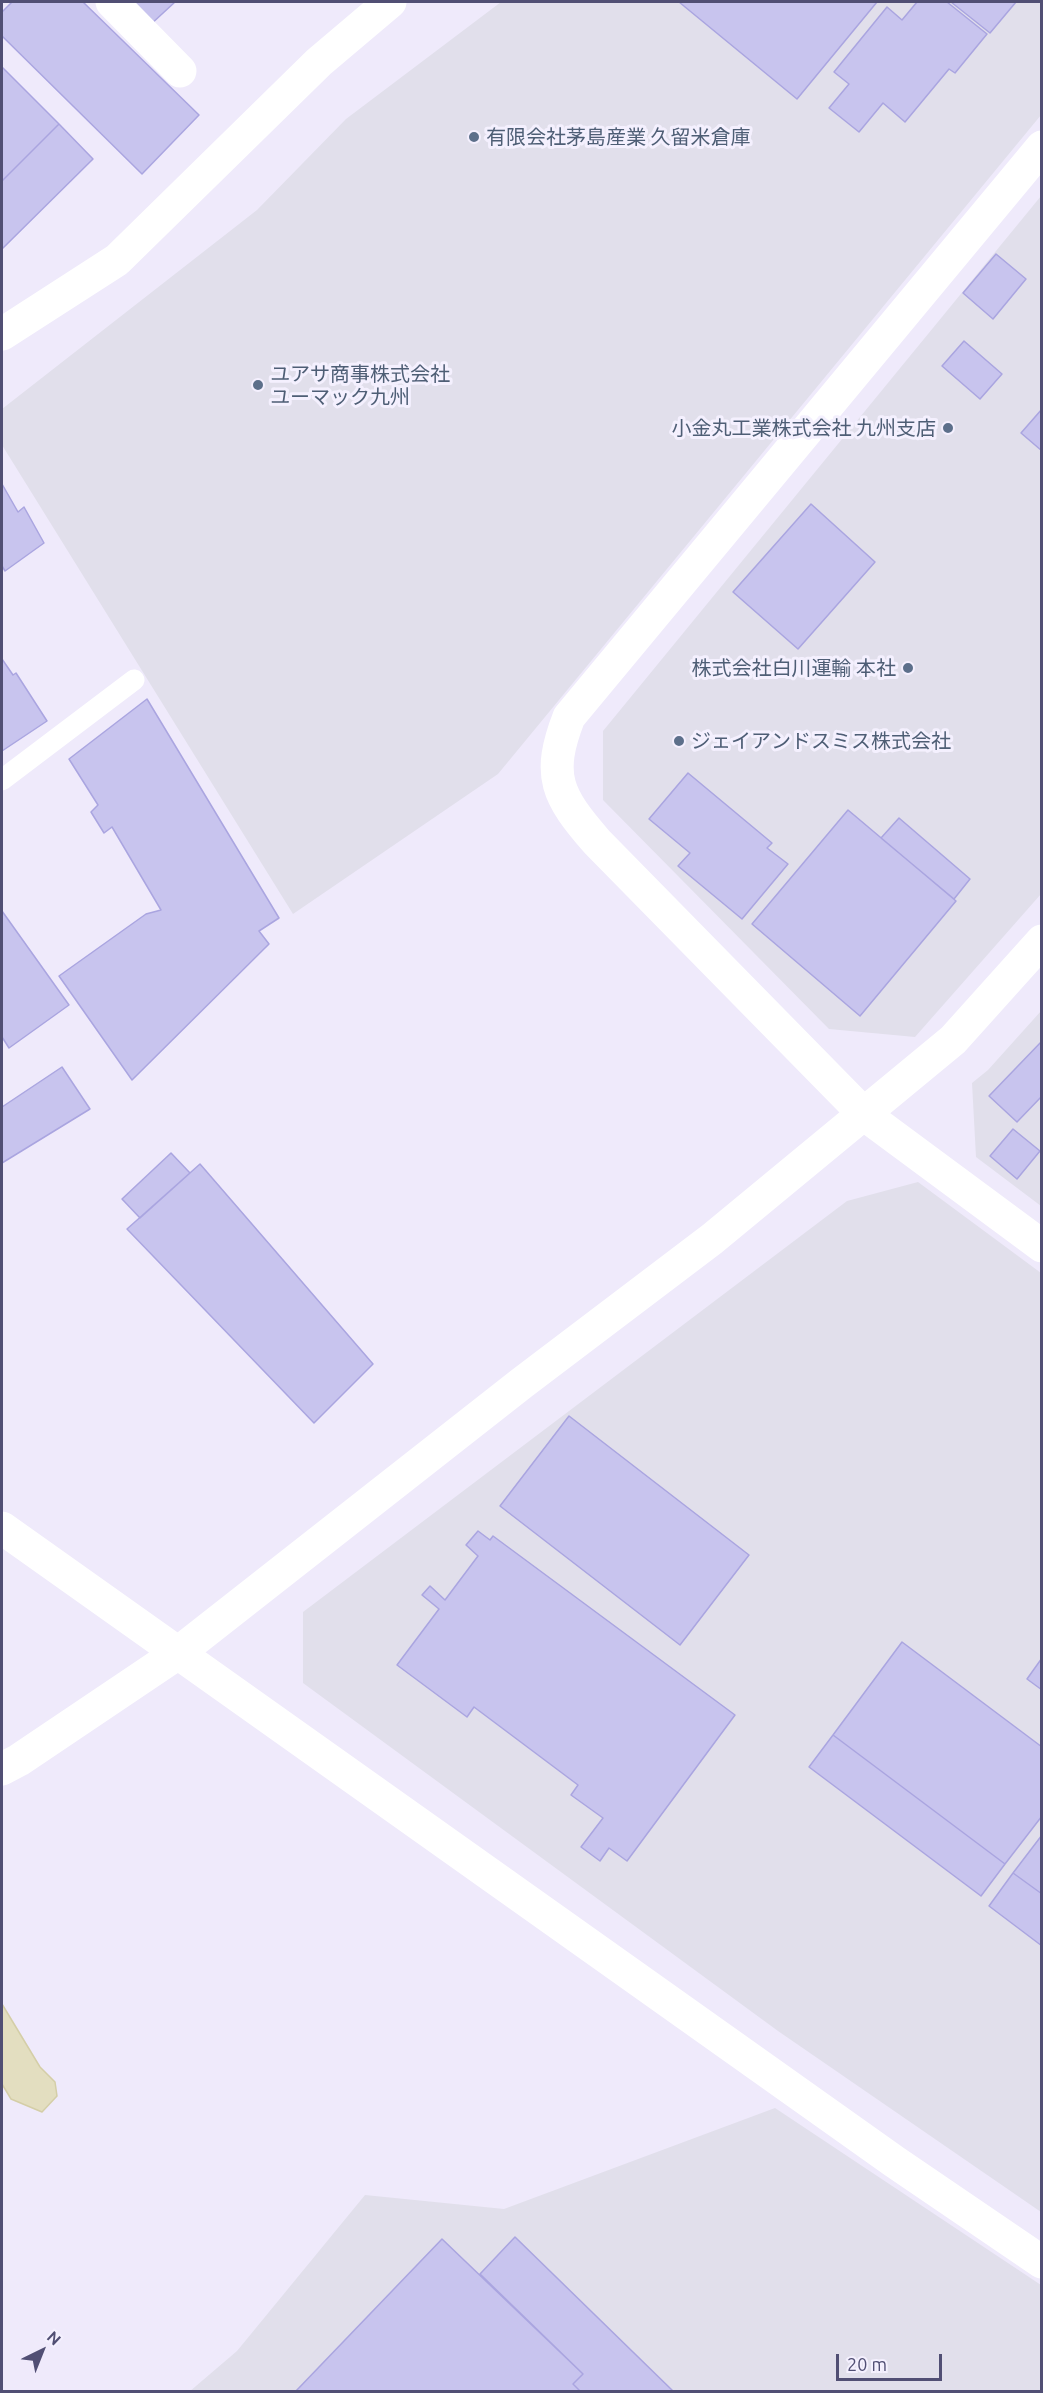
<!DOCTYPE html>
<meta charset="utf-8">
<style>
body{margin:0}
#map{position:relative;width:1043px;height:2393px;overflow:hidden;background:#efeafb;font-family:Ubuntu,sans-serif}
canvas{display:block}
.frame{position:absolute;inset:0;border:3px solid #514f74;pointer-events:none}
.north{position:absolute;left:12px;top:2321px;width:60px;height:60px;-webkit-text-stroke:4px #f4f0fe;paint-order:stroke;rotate:43deg;font-size:16px;font-weight:700;line-height:24px;text-align:center;color:#514f74}
.north::after{content:'';display:block;margin:auto;width:21px;height:27px;background:#514f74;clip-path:polygon(50% 0,100% 100%,50% 72%,0 100%)}
.scale{position:absolute;left:836px;top:2354px;width:106px;height:27px;box-sizing:border-box;border:3px solid #514f74;border-top:0;padding-left:8px;font-size:18px;line-height:21px;white-space:nowrap;color:#514f74;-webkit-text-stroke:4px #f4f0fe;paint-order:stroke}
</style>
<div id="map">
<canvas width="1043" height="2393"></canvas>
<div class="frame"></div>
<div class="north">N</div>
<div class="scale">20 m</div>
</div>
<script>
const context = document.querySelector('canvas').getContext('2d');
context.lineJoin = 'round';
function fillPath(path, color) { context.fillStyle = color; context.fill(path, 'evenodd'); }
function stroke(path, color, width, dash) { context.strokeStyle = color; context.lineWidth = width; context.lineCap = dash ? 'butt' : 'round'; context.setLineDash(dash || []); context.stroke(path); }
function label(font, color, halo, rows, align = 'center') {
  context.font = font + ' Ubuntu,"Noto Sans JP",sans-serif'; context.lineWidth = 6; context.setLineDash([]); context.textBaseline = 'middle'; context.strokeStyle = halo; context.fillStyle = color; for (const [text, x, y, turn = 0] of rows) {
    context.save(); context.translate(x, y); context.rotate((+turn || 0) * Math.PI / 180); context.textAlign = isNaN(turn) ? turn : align; if (halo) context.strokeText(text, 0, 0); context.fillText(text, 0, 0); context.restore();
  }
}
const industrial = new Path2D(`
 M 501,2 L 1041,2 L 1041,115 L 498,774 L 293,914 L 2,445 L 2,409 L 257,210 L 346,119 Z
 M 1041,196 L 1041,894 L 915,1037 L 829,1029 L 603,800 L 603,731 Z
 M 1041,1011 L 1041,1206 L 976,1157 L 972,1083 L 988,1070 Z
 M 918,1182 L 1041,1273 L 1041,2212 L 778,2031 L 303,1683 L 303,1612 L 847,1201 Z
 M 775,2108 L 1041,2285 L 1041,2391 L 189,2392 L 237,2351 L 365,2195 L 504,2209 Z`);
const water = new Path2D(`
 M 2,2004 L 40,2067 L 55,2082 L 57,2096 L 42,2112 L 11,2099 L 2,2084 Z`);
const building = new Path2D(`
 M 12,2 L 83,2 L 199,115 L 142,174 L 2,36 L 2,12 Z
 M 126,2 L 175,2 L 149,26 Z
 M 679,2 L 877,2 L 797,99 Z
 M 917,2 L 947,2 L 987,34 L 955,73 L 949,69 L 905,122 L 883,103 L 859,132 L 829,108 L 849,84 L 834,72 L 887,7 L 902,20 Z
 M 951,2 L 1016,2 L 990,33 Z
 M 2,67 L 59,124 L 2,181 Z
 M 59,124 L 93,159 L 2,249 L 2,181 Z
 M 996,254 L 1026,279 L 993,319 L 963,293 Z
 M 964,341 L 1002,374 L 980,399 L 942,366 Z
 M 1042,409 L 1042,451 L 1021,433 Z
 M 2,484 L 18,512 L 24,507 L 44,543 L 5,571 L 2,566 Z
 M 811,504 L 875,562 L 798,649 L 733,592 Z
 M 2,659 L 13,675 L 16,673 L 47,721 L 2,751 Z
 M 147,699 L 279,918 L 259,931 L 269,944 L 132,1080 L 59,976 L 146,914 L 161,910 L 112,827 L 104,833 L 91,812 L 98,805 L 69,759 Z
 M 688,773 L 772,843 L 767,848 L 788,864 L 742,919 L 678,866 L 690,853 L 649,819 Z
 M 848,810 L 956,901 L 860,1016 L 752,924 Z
 M 899,818 L 970,879 L 954,899 L 881,838 Z
 M 2,911 L 69,1005 L 9,1048 L 2,1037 Z
 M 1042,1041 L 1042,1096 L 1017,1122 L 989,1096 Z
 M 62,1067 L 90,1109 L 2,1163 L 2,1107 Z
 M 1013,1129 L 1040,1151 L 1017,1179 L 990,1156 Z
 M 171,1153 L 190,1173 L 140,1218 L 122,1199 Z
 M 200,1164 L 373,1364 L 314,1423 L 127,1229 Z
 M 569,1416 L 749,1555 L 680,1645 L 500,1506 Z
 M 478,1531 L 490,1540 L 493,1536 L 735,1715 L 627,1861 L 609,1848 L 600,1861 L 581,1847 L 603,1818 L 571,1795 L 578,1785 L 474,1707 L 467,1717 L 397,1665 L 439,1609 L 422,1595 L 430,1586 L 445,1600 L 478,1556 L 466,1545 Z
 M 902,1642 L 1042,1747 L 1042,1816 L 1005,1864 L 833,1735 Z
 M 1042,1658 L 1042,1690 L 1027,1679 Z
 M 833,1735 L 1005,1864 L 981,1896 L 809,1767 Z
 M 1042,1835 L 1042,1894 L 1013,1873 Z
 M 1013,1873 L 1042,1894 L 1042,1946 L 989,1906 Z
 M 515,2237 L 674,2392 L 581,2392 L 573,2384 L 583,2374 L 480,2274 Z
 M 442,2239 L 583,2374 L 573,2384 L 581,2392 L 295,2392 Z`);
const lane = new Path2D(`
 M 2,780 L 134,680`);
const street = new Path2D(`
 M 112,2 L 180,71
 M 2,334 L 117,260 L 319,62 L 390,2`);
const secondary = new Path2D(`
 M 1042,147 L 569,717 C 546,776 557,796 597,842 L 865,1115 L 1042,1246
 M 2,1528 L 895,2162 L 1042,2262
 M 2,1769 L 19,1760 L 178,1653 L 522,1383 L 712,1239 L 953,1040 L 1042,941`);
const markers = [
 [474,137,6,"#5c6f8a"],
 [258,385,6,"#5c6f8a"],
 [948,428,6,"#5c6f8a"],
 [908,668,6,"#5c6f8a"],
 [679,741,6,"#5c6f8a"]
];
const serviceNames = [
 ["有限会社茅島産業 久留米倉庫",486,137],
 ["ユアサ商事株式会社",270,374],
 ["ユーマック九州",270,397],
 ["小金丸工業株式会社 九州支店",936,428,"right"],
 ["株式会社白川運輸 本社",896,668,"right"],
 ["ジェイアンドスミス株式会社",691,741]
];
fillPath(industrial, '#e1dfeb');
fillPath(water, '#e3dec0');
stroke(water, '#d4cea7', 1.5);
fillPath(building, '#c8c4ee');
stroke(building, '#aaa5e0', 1.5);
stroke(lane, '#fff', 21);
stroke(street, '#fff', 33);
stroke(secondary, '#fff', 33);
for (const [x, y, r, color] of markers) { const dot = new Path2D(); dot.arc(x, y, r, 0, 2 * Math.PI); context.fillStyle = color; context.fill(dot); stroke(dot, '#f4f0fe', 2); }
label('20px', '#4e5e75', '#f4f0fe', serviceNames, 'left');
</script>
